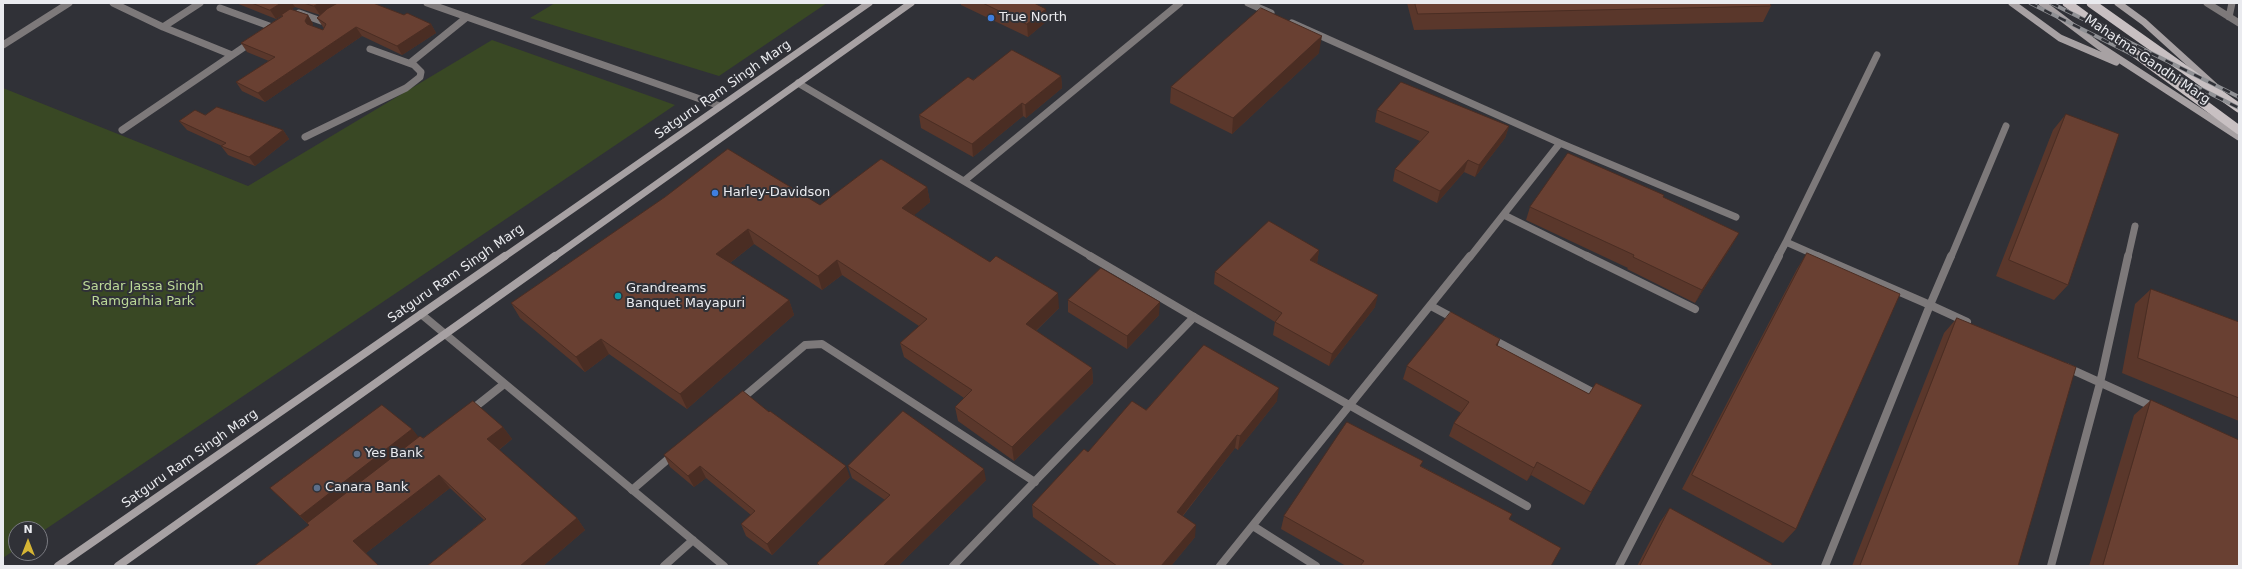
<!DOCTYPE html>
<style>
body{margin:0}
#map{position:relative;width:2242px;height:569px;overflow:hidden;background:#303137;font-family:"DejaVu Sans",sans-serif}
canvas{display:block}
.frame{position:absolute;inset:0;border:4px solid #eaebef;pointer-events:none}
.north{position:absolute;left:8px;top:521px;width:40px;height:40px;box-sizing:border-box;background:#303137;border:1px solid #7a7b81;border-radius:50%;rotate:0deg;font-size:11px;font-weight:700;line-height:16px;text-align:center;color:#eaebef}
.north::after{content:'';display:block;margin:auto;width:14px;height:18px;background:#d6b534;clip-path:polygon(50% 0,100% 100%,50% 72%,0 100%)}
</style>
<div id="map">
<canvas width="2242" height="569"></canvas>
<div class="frame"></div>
<div class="north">N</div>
</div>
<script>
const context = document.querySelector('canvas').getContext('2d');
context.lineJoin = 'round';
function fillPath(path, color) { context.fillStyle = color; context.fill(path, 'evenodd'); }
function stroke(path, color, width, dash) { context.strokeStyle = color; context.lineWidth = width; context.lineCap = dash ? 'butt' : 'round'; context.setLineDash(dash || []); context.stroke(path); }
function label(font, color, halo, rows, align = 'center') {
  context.font = font + ' "DejaVu Sans",sans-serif'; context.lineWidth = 4; context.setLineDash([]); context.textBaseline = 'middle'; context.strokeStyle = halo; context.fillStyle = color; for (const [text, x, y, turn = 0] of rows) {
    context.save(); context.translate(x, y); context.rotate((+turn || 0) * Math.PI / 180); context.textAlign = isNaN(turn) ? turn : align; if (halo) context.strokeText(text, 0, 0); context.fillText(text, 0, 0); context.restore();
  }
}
const green = new Path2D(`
 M 555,3 L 827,3 L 719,76 L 530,18 Z
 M 492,40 L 675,105 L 40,533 L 40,529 L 16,529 L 16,549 L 3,558 L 3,88 L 248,186 Z`);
const laneFar1 = new Path2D(`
 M 2207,3 L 2239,23
 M 2229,17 L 2232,3
 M 1786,242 L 1877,55
 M 1778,257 L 1786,242 L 1820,257
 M 1951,257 L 2006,126
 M 2128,257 L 2135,226`);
const lane = new Path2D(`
 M 1817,256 L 1930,305 L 1951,256
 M 2066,367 L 2156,408
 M 739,401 L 805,345 L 822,344 L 1035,482
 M 470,411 L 504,384
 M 632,490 L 674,454
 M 953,566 L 1194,317
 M 1619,566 L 1779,256
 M 1825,566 L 1930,305 L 1967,322
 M 2051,566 L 2100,383 L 2128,256`);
const streetFar1 = new Path2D(`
 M 113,3 L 163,27 L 200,3
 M 427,3 L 720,106
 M 1248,3 L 1271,13
 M 220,8 L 272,27
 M 299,13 L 321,21
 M 1292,23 L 1560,143 L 1736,217
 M 163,27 L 232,55
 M 3,45 L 69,3
 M 410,63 L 467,17
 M 798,83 L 1092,257
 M 122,130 L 253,41
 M 305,137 L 406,88 L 420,77 L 421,72 L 414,65 L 370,49
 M 964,181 L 1180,3
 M 1504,215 L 1589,257
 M 1470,257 L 1560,143`);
const street = new Path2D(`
 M 1090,256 L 1194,317 L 1527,506
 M 1587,256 L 1695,309
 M 1431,306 L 1457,320
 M 421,314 L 724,566
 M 1490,338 L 1600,396
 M 1253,526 L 1316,566
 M 664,566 L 693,540
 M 1220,566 L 1470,256`);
const secondaryFar1 = new Path2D(`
 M 2012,3 L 2060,38 L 2116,62
 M 2042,3 L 2099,46 L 2239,137
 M 2118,3 L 2144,22 L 2219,90
 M 504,257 L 869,3
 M 554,257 L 911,3`);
const secondary = new Path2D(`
 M 58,566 L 505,256
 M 118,566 L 555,256`);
const primary = new Path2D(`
 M 2067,3 L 2239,130
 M 2091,3 L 2239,108`);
const rail = new Path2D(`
 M 2030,3 L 2239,108
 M 2051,3 L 2239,97`);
const wall = new Path2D(`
 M 236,3 L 373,3 L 404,15 L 431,24 L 436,33 L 402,55 L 362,36 L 265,102 L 242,91 L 236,82 L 269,61 L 247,52 L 241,43 L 282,16 L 281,16 L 276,19 ZM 295,7 L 320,15 L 321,14 L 317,18 L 323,27 L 324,28 L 323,30 L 312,26 L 313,24 L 308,15 L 291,9 Z
 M 961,3 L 1034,3 L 1047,21 L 1028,37 L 961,5 Z
 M 1407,3 L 1770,3 L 1771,6 L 1763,22 L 1414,30 Z
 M 1319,53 L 1232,134 L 1170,103 L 1171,87 Z
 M 1061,76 L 1062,88 L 1026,118 L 1023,116 L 973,157 L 921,128 L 919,115 L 973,80 Z
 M 1377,110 L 1509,126 L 1505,138 L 1475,177 L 1464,172 L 1437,203 L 1393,181 L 1395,169 L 1420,141 L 1375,122 Z
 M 2066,114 L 2068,285 L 2054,300 L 1996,276 L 2053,130 Z
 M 205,115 L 283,130 L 289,139 L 255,166 L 228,155 L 221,146 L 222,146 L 187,130 L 179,121 Z
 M 927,187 L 930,202 L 914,215 L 1059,308 L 1036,331 L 1092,368 L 1093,383 L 1014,461 L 958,421 L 955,407 L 964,398 L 904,357 L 900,343 L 919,326 L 842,275 L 822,290 L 754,244 L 730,263 L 789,300 L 794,315 L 687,409 L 609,354 L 585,372 L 520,318 L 511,303 L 820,205 Z
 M 1663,197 L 1739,233 L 1732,245 L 1695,303 L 1627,269 L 1628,268 L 1526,220 L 1530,207 Z
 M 1319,250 L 1317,263 L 1375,307 L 1329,366 L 1273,335 L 1275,322 L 1214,284 L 1215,272 Z
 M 1807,253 L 1796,529 L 1783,543 L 1682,489 L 1797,269 Z
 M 2151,289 L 2239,322 L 2239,421 L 2122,373 L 2135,304 Z
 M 1068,300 L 1159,315 L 1127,349 L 1068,312 Z
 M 1957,318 L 2018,566 L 1852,566 L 1944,333 Z
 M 1498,346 L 1589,394 L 1642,405 L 1584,505 L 1531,475 L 1527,481 L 1449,436 L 1454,423 L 1461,413 L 1403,379 L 1407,366 Z
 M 2151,400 L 2239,566 L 2089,566 L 2134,415 Z
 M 1277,401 L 1238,450 L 1235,448 L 1183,516 L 1195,537 L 1171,566 L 1101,566 L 1033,517 L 1032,505 L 1088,452 L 1146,410 Z
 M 503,427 L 512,439 L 499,450 L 577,518 L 585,530 L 543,566 L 427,566 L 484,520 L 450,488 L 366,553 L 309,525 L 270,488 L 412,429 L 418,437 L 423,438 Z
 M 664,455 L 850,477 L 772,555 L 746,536 L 741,524 L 751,515 L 706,478 L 694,487 L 670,467 Z
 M 848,466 L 986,480 L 898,566 L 818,566 L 817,563 L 885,500 L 852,478 Z
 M 1421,466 L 1512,514 L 1509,519 L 1551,566 L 1346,566 L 1281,529 L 1284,516 Z
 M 1670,508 L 1771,566 L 1637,566 L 1660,522 Z`);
const shadedWall = new Path2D(`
 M 281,3 L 292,3 L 295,7 L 276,19 L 270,10 Z
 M 320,3 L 339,3 L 320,15 L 314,6 Z
 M 1046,9 L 1047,21 L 1028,37 L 1027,24 Z
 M 308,15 L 313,24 L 311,30 L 305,21 Z
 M 431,24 L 436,33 L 402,55 L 397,46 Z
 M 356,27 L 362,36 L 265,102 L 258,93 Z
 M 1322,36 L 1319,53 L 1232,134 L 1233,118 Z
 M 1061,76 L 1062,88 L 1026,118 L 1025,105 Z
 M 1022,103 L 1023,116 L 973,157 L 972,144 Z
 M 1509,126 L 1505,138 L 1475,177 L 1479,165 Z
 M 283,130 L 289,139 L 255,166 L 249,157 Z
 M 1468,160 L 1464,172 L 1437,203 L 1440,191 Z
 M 927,187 L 930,202 L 905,223 L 902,208 Z
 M 748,229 L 754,244 L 722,269 L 716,254 Z
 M 1739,233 L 1732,245 L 1695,303 L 1702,290 Z
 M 1319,250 L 1317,263 L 1310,260 Z
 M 837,260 L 842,275 L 822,290 L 818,276 Z
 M 1058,293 L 1059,308 L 1027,339 L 1026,324 Z
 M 1378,295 L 1375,307 L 1329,366 L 1332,354 Z
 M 789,300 L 794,315 L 687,409 L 680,394 Z
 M 1160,302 L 1159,315 L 1127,349 L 1127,336 Z
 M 601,339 L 609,354 L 585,372 L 576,357 Z
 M 1500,339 L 1495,353 L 1496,345 Z
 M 1092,368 L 1093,383 L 1014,461 L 1012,447 Z
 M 1279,388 L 1277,401 L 1238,450 L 1240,436 Z
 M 503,427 L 512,439 L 496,452 L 487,439 Z
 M 412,429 L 422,441 L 311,527 L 300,516 Z
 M 1237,435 L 1235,448 L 1176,524 L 1177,512 Z
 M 1537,462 L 1531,475 L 1527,481 L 1534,468 Z
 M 700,466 L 706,478 L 694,487 L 688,476 Z
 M 846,466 L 850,477 L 772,555 L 767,544 Z
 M 984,469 L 986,480 L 898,566 L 883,566 Z
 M 439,475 L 450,488 L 366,553 L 353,541 Z
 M 577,518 L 585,530 L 543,566 L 520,566 Z
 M 1196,525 L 1195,537 L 1171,566 L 1161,566 Z`);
const building = new Path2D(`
 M 252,3 L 281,3 L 270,10 Z
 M 304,3 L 320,3 L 314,6 Z
 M 338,3 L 373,3 L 404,15 L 407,13 L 431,24 L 397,46 L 356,27 L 258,93 L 236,82 L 275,57 L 241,43 L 283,16 L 281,15 L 290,9 L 308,15 L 305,21 L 307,24 L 323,30 L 326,24 L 317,18 L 327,9 Z
 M 983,3 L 1034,3 L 1046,9 L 1027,24 Z
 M 1415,3 L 1770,3 L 1771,6 L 1418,14 Z
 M 1261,8 L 1322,36 L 1233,118 L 1171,87 Z
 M 1012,50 L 1061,76 L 1025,105 L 1022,103 L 972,144 L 919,115 L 968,77 L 973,80 Z
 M 1401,82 L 1509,126 L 1479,165 L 1468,160 L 1440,191 L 1395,169 L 1429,132 L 1377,110 Z
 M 217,107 L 283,130 L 249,157 L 221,146 L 226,143 L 179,121 L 195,110 L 205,115 Z
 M 2066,114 L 2119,134 L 2068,285 L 2009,260 Z
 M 728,149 L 820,205 L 881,159 L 927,187 L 902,208 L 990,262 L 996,256 L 1058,293 L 1026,324 L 1092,368 L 1012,447 L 955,407 L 972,390 L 900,343 L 927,319 L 837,260 L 818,276 L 748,229 L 716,254 L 789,300 L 680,394 L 601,339 L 576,357 L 511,303 L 665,197 Z
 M 1568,153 L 1664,195 L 1663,197 L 1739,233 L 1702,290 L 1633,257 L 1634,255 L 1530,207 Z
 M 1269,221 L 1319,250 L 1310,260 L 1378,295 L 1332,354 L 1275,322 L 1282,313 L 1215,272 Z
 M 1807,253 L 1900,294 L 1796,529 L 1692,475 Z
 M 1101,268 L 1160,302 L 1127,336 L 1068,300 Z
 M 2151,289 L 2239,322 L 2239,398 L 2138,358 Z
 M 1451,312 L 1500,339 L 1496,345 L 1589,394 L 1596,383 L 1642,405 L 1591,492 L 1537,462 L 1534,468 L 1454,423 L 1469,402 L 1407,366 Z
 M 1957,318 L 2076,367 L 2018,566 L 1860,566 Z
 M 1204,345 L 1279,388 L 1240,436 L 1237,435 L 1177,512 L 1196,525 L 1161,566 L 1117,566 L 1032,505 L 1084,449 L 1088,452 L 1132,401 L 1146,410 Z
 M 743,391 L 769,412 L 770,411 L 846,466 L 767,544 L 741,524 L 755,511 L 700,466 L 688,476 L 664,455 Z
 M 2151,400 L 2239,440 L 2239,566 L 2103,566 Z
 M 473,401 L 503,427 L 487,439 L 577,518 L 520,566 L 427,566 L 486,519 L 439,475 L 353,541 L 379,566 L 254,566 L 309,525 L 307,523 L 420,436 L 423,438 Z
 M 382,405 L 412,429 L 300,516 L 270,488 Z
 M 903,411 L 984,469 L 883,566 L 820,566 L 817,563 L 890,495 L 848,466 Z
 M 1347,422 L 1423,461 L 1420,466 L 1512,514 L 1509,519 L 1561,548 L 1551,566 L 1360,566 L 1364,561 L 1284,516 Z
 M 1670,508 L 1772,564 L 1771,566 L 1640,566 Z`);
const markers = [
 [991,18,4,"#3f7fe0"],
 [715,193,4,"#3f7fe0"],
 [618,296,4,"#0f9aa8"],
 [357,454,4,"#5c6f8a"],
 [317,488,4,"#5c6f8a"]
];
const poiNames = [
 ["True North",999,18],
 ["Harley-Davidson",723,193],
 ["Grandreams",626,289],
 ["Banquet Mayapuri",626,304],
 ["Yes Bank",365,454],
 ["Canara Bank",325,488]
];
const streetNames = [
 ["Mahatma Gandhi Marg",2147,60,34],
 ["Satguru Ram Singh Marg",723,90,-35],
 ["Satguru Ram Singh Marg",456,274,-35],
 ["Satguru Ram Singh Marg",190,459,-35]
];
const parkNames = [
 ["Sardar Jassa Singh",143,287],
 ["Ramgarhia Park",143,302]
];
fillPath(green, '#394824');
stroke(laneFar1, '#7d797a', 7);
stroke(lane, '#7d797a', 8);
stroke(streetFar1, '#7d797a', 7);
stroke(street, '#7d797a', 8);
stroke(secondaryFar1, '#a7a1a3', 7);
stroke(secondary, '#a7a1a3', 8);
stroke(primary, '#c8c0c2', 9);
stroke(rail, '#909195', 4);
stroke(rail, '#303137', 2.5, [8]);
fillPath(wall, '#5a372b');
fillPath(shadedWall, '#4a2d23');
fillPath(building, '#694032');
stroke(building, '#4a2d23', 1);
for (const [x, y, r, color] of markers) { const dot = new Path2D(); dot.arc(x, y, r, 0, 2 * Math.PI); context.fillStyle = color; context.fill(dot); stroke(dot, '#303137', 1.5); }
label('13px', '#eaebef', '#303137', poiNames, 'left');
label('13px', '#eaebef', '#303137', streetNames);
label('13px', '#bcd998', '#303137', parkNames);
</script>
